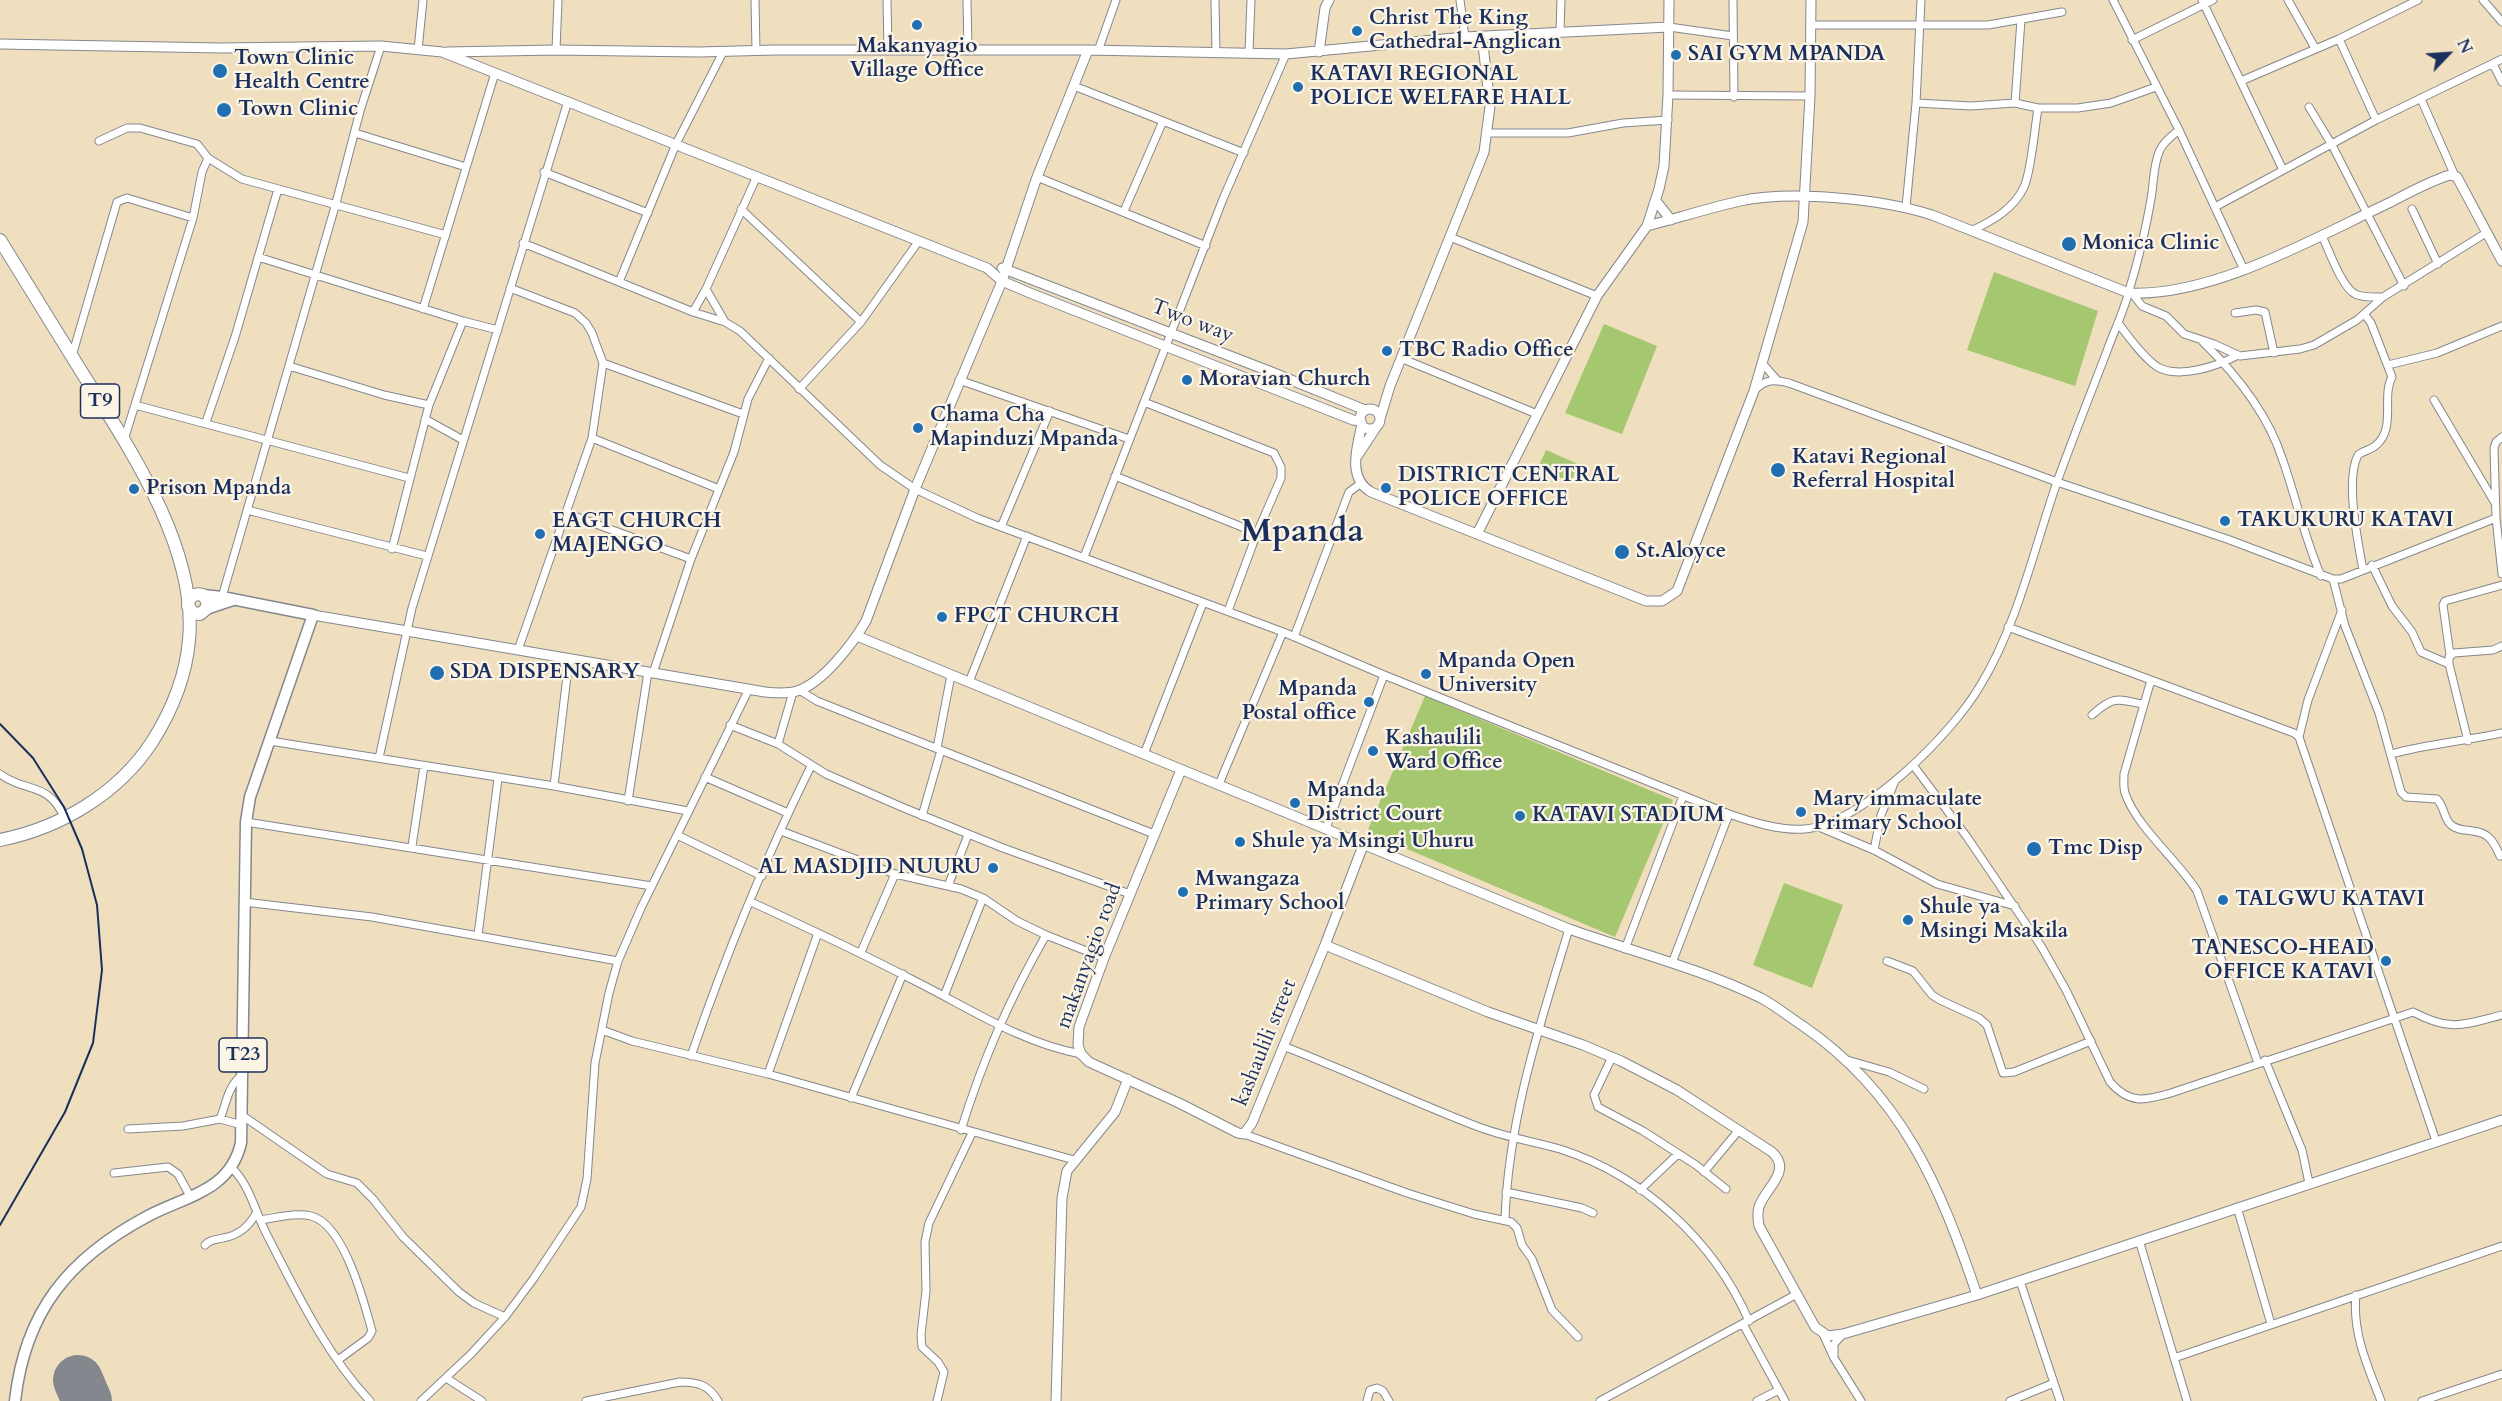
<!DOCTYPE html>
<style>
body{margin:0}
#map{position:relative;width:2502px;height:1401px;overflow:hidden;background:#efdfbe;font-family:Cardo,serif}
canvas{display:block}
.north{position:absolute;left:2418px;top:24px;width:60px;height:60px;-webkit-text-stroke:4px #fcf5e5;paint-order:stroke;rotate:65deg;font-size:16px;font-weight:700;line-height:24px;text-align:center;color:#1b2f5e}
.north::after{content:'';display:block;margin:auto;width:21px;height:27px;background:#1b2f5e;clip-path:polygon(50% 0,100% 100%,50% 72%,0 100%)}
</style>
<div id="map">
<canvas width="2502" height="1401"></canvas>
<div class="north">N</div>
</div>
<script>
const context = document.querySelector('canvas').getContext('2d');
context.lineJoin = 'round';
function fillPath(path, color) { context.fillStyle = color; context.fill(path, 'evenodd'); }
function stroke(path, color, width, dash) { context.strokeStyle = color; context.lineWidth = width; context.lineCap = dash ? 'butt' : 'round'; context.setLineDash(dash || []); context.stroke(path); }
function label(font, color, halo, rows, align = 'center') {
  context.font = font + ' Cardo,serif'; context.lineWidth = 4.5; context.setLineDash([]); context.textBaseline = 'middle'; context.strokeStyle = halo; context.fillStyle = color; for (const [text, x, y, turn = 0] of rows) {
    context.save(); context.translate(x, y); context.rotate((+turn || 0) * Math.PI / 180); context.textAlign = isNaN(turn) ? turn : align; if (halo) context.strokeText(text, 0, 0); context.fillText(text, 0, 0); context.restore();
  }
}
const green = new Path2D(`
 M 1994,272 L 2098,311 L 2075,386 L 1967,350 Z
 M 1604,324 L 1657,346 L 1622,434 L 1565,413 Z
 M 1546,450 L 1578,464 L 1571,482 L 1538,468 Z
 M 1425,696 L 1673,800 L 1615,937 L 1367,832 Z
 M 1784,883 L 1843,905 L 1812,988 L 1753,965 Z`);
const runway = new Path2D(`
 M 78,1380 L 87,1401`);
const street = new Path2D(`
 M 755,0 L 756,51
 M 887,0 L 888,50
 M 967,0 L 968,51
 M 1215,0 L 1216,53
 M 1460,0 L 1465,37
 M 1733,0 L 1734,97
 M 2113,0 L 2179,130 L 2244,270
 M 2202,0 L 2283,170
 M 2288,0 L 2315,48
 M 2483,0 L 2502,22
 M 1810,25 L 1988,25 L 2062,12
 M 1669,27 L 1733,36
 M 1560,32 L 1561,0
 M 2339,39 L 2376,120
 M 2132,40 L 2213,0
 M 418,50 L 423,0
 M 556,50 L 558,0
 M 1098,51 L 1116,0
 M 1249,52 L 1251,0
 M 2493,64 L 2502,82
 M 2241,81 L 2339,39 L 2418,0
 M 1074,86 L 1244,153
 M 1668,95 L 1810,96
 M 2421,99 L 2455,176
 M 1916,103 L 1971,106 L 2015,103 L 2038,108 L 2078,108 L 2111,103 L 2156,87
 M 2015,103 L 2021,20
 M 2309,107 L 2332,145 L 2404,286
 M 355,133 L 466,167
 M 1488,133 L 1568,133 L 1623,123 L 1668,120
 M 99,141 L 127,128 L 140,128 L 197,144 L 208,158 L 242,179 L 446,235
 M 544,172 L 648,213
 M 1037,177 L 1206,246
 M 1906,207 L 1916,103 L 1921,0
 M 2215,207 L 2376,120 L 2502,59
 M 741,209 L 861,322
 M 2412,209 L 2438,264
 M 1124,211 L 1163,121
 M 1971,231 C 1992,221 2014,209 2024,187 C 2031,173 2035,126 2038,108
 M 2322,236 C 2329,250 2341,286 2355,294 C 2363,298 2374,297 2383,297
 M 1450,237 L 1597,296
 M 523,243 L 693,312 L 725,322 L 740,331 L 880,465 L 915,489 L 977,518 L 1283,632 L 1384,675 L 1729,814 C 1752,822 1780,831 1805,829 C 1862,824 1952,734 1980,686 C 2017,626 2034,549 2057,482 C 2073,438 2090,395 2107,351 C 2114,331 2124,311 2129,291 C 2138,261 2146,229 2151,199 C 2154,183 2153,164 2160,150 C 2164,141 2172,136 2179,130
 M 258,257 L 463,321 L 498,330
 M 619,282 L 676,144 L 722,54
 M 510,288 L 575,313 L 586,323 L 592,333 L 603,363 L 592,438 L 518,650
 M 706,289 L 725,322
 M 2132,293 L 2142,306 L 2166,316 L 2184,334 L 2214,344 L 2240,356 L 2300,349 L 2314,345 L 2357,320 L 2383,297 L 2486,233
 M 423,309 L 495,73
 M 693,312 L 706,289 L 757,176
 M 2235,313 L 2256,310 L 2265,312 L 2274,353
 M 2118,323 C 2129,337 2141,355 2156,366 C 2177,380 2218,366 2238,355
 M 2202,341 C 2236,374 2267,412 2282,458 C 2296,497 2304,537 2321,576
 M 72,356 L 117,202 L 127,198 L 193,218
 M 1403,359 L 1537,414
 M 603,363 L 743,414
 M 1763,364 L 1777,380
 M 2388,365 L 2437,353 L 2502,326
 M 289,366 L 384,395 L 429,405
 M 959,380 L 1129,439
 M 799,389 L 861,322 L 918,242
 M 1754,391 C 1765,379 1774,379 1789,383 L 2057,482 L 2227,539 L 2333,579 L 2341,579 L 2496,518
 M 2434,400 L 2495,503
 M 1144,402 L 1274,453 L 1281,467 L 1281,478 L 1257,533 L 1228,611
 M 135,405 L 409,478
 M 425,419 L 463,440
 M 206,422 L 235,337 L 278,189
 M 2502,437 L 2496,442 L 2494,448 L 2496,518 L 2502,574
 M 592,438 L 719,489
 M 124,440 L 193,218 L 202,172 L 208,158
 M 1115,476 L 1257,533
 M 247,510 L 427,556
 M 566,513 L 691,559
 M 1001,527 L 1050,411
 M 392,549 L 429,405 L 463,321
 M 1084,557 L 1223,199 L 1286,54
 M 2372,565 L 2392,606 L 2412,632 L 2421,652 L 2449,664
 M 2363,570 C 2358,542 2345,480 2358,455 C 2363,451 2370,450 2375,446 C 2397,429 2381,397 2392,377 L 2371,323 L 2365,315
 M 2333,579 L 2345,626 L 2379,713 L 2401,792 L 2406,797 L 2437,799 C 2444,806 2444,818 2450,824 C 2460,834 2476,827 2487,836 C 2493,840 2497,849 2500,856
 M 222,597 L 336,203 L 360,111 L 381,46
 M 2008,627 L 2294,733 L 2299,737 L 2436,1141
 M 1294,637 L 1349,492 L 1360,484
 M 2450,655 L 2443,605 L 2445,601 L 2502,585
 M 653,673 L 691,559 L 734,452 L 748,399 L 769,358
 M 2151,680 L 2124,774 C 2124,781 2123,787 2125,793 C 2137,828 2177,859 2197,891 L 2258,1063
 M 969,682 L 1027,536
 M 799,690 L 817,701 L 877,725 L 1154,834
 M 2092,715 C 2112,697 2116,698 2142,704
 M 730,725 L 778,744 L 826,774 L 904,808 L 1003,848 L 1130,894
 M 2299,737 L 2308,700 L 2342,610
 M 270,741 L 554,786 L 688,811
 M 2468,741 L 2449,664 L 2449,657 L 2454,653 L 2493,650 L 2502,646
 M 778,744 L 793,692
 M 937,748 L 951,675
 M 1144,754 L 1203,603
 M 2391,754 C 2427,744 2465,741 2502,733
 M 379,758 L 412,608 L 568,101
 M 1913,765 L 1967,837 L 2041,946 L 2066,990 L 2110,1082 C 2129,1104 2144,1101 2171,1093 L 2413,1012 C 2451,1032 2463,1025 2502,1015
 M 0,774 C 27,794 48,780 65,819
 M 705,777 L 788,813
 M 1219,784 L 1283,632
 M 554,786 L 569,659
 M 628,801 L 648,672
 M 922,816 L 941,750
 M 246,822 L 652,886
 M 1819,827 L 1874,850 L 1937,884 L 2015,906
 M 1326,828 L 1384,675
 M 781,831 L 895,874 L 961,889 L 983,898 L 1017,921 L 1046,935 L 1104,958
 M 677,835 L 762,876
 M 412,846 L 424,766
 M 1874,850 L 1881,815 L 1895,781
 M 948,886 L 968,835
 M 244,902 L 372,917 L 618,961
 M 751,902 C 806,927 861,953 915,981 C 969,1008 1021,1043 1081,1054
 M 478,935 L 498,779
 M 1625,949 L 1683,796
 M 861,952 L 895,874
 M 1887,961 L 1913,971 L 1932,995 L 1940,1000 L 1979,1018 L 1987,1025 L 2003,1073 L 2014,1072 L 2091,1041
 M 1672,963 L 1729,814
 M 944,996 L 983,898
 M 602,1030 L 632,1041 L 768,1074 L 1074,1160
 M 1283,1046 C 1348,1071 1411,1101 1476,1126 C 1504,1137 1532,1141 1560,1149 C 1644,1176 1714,1241 1749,1321
 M 691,1056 C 725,957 765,859 811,766
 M 1612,1057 L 1594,1095 L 1598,1107 L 1643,1131 L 1696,1165 L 1726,1189
 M 1847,1060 L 1889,1072 L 1924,1089
 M 2265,1060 L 2302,1150 L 2309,1183
 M 768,1074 L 818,933
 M 851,1098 L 903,974
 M 243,1116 L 327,1174 L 357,1183 L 373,1199 L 403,1237 L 459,1292 L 474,1303 L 505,1317
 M 220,1119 L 242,1125
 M 128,1129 L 183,1126 L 220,1119 C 227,1102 227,1087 243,1074
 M 961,1130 C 983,1059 1009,1000 1046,935
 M 1244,1134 L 1407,1193 L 1474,1214 L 1511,1222 L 1517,1228 L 1522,1245 L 1532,1259 L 1552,1310 L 1578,1337
 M 232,1168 C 250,1186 255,1211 266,1233 C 296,1291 325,1353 370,1401
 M 1704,1172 L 1739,1130
 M 114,1173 L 168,1167 L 178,1174 L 190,1196
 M 1640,1190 L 1678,1154
 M 1506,1192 L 1582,1208 L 1593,1213
 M 2237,1207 L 2271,1324
 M 260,1220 C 276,1218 295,1212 311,1216 C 344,1224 364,1302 372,1331 L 368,1338 L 338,1360
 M 1505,1220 C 1508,1120 1540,1024 1569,929
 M 2139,1240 L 2187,1401
 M 205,1245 C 211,1239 215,1240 223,1238 C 240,1235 249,1226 257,1212
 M 2020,1281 L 2060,1401
 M 2356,1295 C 2352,1333 2368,1367 2381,1401
 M 1743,1324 L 1785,1401
 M 1823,1334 L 1834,1358 L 1861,1401
 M 1834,1355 L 1834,1344 L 1843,1334
 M 2174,1358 L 2502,1246
 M 446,1378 L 482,1401
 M 421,1401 L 471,1354 L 505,1317 L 534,1278 L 581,1207 L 587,1179 L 595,1063 L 609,993 L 618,961 L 641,908 L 749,689
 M 586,1401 L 680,1382 C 698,1382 709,1385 718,1401
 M 937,1401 L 944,1372 L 938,1362 L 922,1347 L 921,1335 L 926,1291 L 925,1242 L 929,1223 L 972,1133
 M 1367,1401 L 1370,1390 L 1377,1388 L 1383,1391 L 1389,1401
 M 1600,1401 L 1797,1294
 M 1757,1401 L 1779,1390
 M 2010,1401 L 2054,1383
 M 2422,1401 L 2502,1374`);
const secondary = new Path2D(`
 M 0,44 L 221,48 L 381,46 L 442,52 L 987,268 L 1002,281 L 1030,293 L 1353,420 L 1361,421
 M 447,52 L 556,50 L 699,52 L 775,50 L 1088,50 L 1286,54 L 1465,37 L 1669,27
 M 1319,52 L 1325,8 L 1329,0
 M 1656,201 L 1671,220
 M 1647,226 C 1678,218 1709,208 1740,201 C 1792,190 1882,199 1932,215 L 2129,293 C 2213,297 2316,237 2391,202 C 2410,192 2430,181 2450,175 L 2457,177 L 2502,261
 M 1002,268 L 1274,373 L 1365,410
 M1360 419a10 10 0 1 1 20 0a10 10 0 1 1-20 0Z
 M 1380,419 L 1390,386 L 1484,152 L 1490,106 L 1482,36
 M 1362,424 C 1357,447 1347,478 1371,492 L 1646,601 L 1662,601 L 1677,591 L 1754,391 L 1803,222 L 1810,96 L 1811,0
 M 1358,455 L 1377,426
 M 1477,534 L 1597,296 L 1647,226 L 1659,189 L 1664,166 L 1668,95 L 1669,0
 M 313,615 L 765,692 C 775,693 787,694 797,691 C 823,683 853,643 866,621 L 915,489 L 1002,281 L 1037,177 L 1088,50
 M 857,636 L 1569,929 C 1631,951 1702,969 1761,998 C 1776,1006 1789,1017 1803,1026 C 1902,1094 1940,1186 1977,1295
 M 1181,770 L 1104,958 L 1079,1027 L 1078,1045 L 1081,1054 L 1089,1062 L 1179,1103 L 1238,1133 L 1244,1134 L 1252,1123 L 1325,945 L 1364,843
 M 1325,945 L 1488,1012 L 1583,1045 L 1621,1061 L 1677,1090 L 1772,1152 C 1793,1171 1765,1188 1759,1207 C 1757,1213 1758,1220 1759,1226 L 1815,1327 L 1828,1336 L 1843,1334 L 1977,1295 L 2502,1120
 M 1056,1401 L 1062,1198 L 1067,1171 L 1115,1112 L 1128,1079`);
const primary = new Path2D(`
 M 206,609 L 233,600
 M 15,1401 C 25,1311 69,1258 148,1216 C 186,1196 230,1191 241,1143 L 246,822 L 250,797 L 313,615 L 222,597 L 203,595`);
const highway = new Path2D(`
 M 0,240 C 27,283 54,327 81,371 C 128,446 198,548 189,640 C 186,676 171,712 152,742 C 118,794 60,828 0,840
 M 188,603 C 190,595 196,593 203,595 L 208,602 L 206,609 L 200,614 L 193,613 L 188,606`);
const rail = new Path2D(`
 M 0,724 L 33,758 L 64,807 L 82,849 L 97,905 L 102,970 L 93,1043 L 65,1112 L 0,1225`);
const markers = [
 [917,25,6,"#1f6fb2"],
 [1357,31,6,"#1f6fb2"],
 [1676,55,6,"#1f6fb2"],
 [220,71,8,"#1f6fb2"],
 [1298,87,6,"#1f6fb2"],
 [224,110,8,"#1f6fb2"],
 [2069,244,8,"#1f6fb2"],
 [1387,351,6,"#1f6fb2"],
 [1187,380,6,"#1f6fb2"],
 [918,428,6,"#1f6fb2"],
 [1778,470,8,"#1f6fb2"],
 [1386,488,6,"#1f6fb2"],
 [134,489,6,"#1f6fb2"],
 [2225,521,6,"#1f6fb2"],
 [540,534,6,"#1f6fb2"],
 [1622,552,8,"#1f6fb2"],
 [942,617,6,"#1f6fb2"],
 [437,673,8,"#1f6fb2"],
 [1426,674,6,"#1f6fb2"],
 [1369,702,6,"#1f6fb2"],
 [1373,751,6,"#1f6fb2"],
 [1295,803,6,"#1f6fb2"],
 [1801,812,6,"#1f6fb2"],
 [1520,816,6,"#1f6fb2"],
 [1240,842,6,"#1f6fb2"],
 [2034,849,8,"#1f6fb2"],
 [993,868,6,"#1f6fb2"],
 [1183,892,6,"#1f6fb2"],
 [2223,900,6,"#1f6fb2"],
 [1908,920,6,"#1f6fb2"],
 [2386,961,6,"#1f6fb2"]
];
const shields = [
 [100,401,39],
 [243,1055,48]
];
const shieldNames = [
 ["T9",100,401],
 ["T23",243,1055]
];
const poiNames = [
 ["Christ The King",1369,19],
 ["Cathedral-Anglican",1369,43],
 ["Makanyagio",917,47,"center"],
 ["Village Office",917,71,"center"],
 ["SAI GYM MPANDA",1688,55],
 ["Town Clinic",234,59],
 ["Health Centre",234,83],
 ["KATAVI REGIONAL",1310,75],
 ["POLICE WELFARE HALL",1310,99],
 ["Town Clinic",238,110],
 ["Monica Clinic",2082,244],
 ["TBC Radio Office",1399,351],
 ["Moravian Church",1199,380],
 ["Chama Cha",930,416],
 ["Mapinduzi Mpanda",930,440],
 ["Katavi Regional",1792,458],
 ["Referral Hospital",1792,482],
 ["DISTRICT CENTRAL",1398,476],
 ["POLICE OFFICE",1398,500],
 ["Prison Mpanda",146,489],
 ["TAKUKURU KATAVI",2237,521],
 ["EAGT CHURCH",552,522],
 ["MAJENGO",552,546],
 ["St.Aloyce",1636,552],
 ["FPCT CHURCH",954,617],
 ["Mpanda Open",1438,662],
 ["University",1438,686],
 ["SDA DISPENSARY",450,673],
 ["Mpanda",1357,690,"right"],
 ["Postal office",1357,714,"right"],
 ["Kashaulili",1385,739],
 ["Ward Office",1385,763],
 ["Mpanda",1307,791],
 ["District Court",1307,815],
 ["Mary immaculate",1813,800],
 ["Primary School",1813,824],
 ["KATAVI STADIUM",1532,816],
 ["Shule ya Msingi Uhuru",1252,842],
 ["Tmc Disp",2048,849],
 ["AL MASDJID NUURU",981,868,"right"],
 ["Mwangaza",1195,880],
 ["Primary School",1195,904],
 ["TALGWU KATAVI",2235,900],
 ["Shule ya",1920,908],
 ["Msingi Msakila",1920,932],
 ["TANESCO-HEAD",2374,949,"right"],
 ["OFFICE KATAVI",2374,973,"right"]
];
const streetNames = [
 ["Two way",1192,322,21],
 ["makanyagio road",1090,956,-70],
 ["kashaulili street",1266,1043,-68]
];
const townNames = [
 ["Mpanda",1302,533]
];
fillPath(green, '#a5c770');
stroke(runway, '#85878e', 50);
stroke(street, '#85878e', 9);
stroke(secondary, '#85878e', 11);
stroke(primary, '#85878e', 13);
stroke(highway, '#85878e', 14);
stroke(street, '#fff', 7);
stroke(secondary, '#fff', 9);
stroke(primary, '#fff', 10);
stroke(highway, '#fff', 12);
stroke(rail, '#1b2f5e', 2);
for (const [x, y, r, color] of markers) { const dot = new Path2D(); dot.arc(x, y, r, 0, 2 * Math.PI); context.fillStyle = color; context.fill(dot); stroke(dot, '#fcf5e5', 2); }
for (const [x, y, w] of shields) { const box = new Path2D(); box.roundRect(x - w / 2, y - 17, w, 34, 4.5); context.fillStyle = '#fcf5e5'; context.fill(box); stroke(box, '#1b2f5e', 1.5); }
label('bold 20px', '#1b2f5e', null, shieldNames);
label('bold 21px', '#1b2f5e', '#fcf5e5', poiNames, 'left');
label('21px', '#1b2f5e', '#fcf5e5', streetNames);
label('bold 33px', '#1b2f5e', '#fcf5e5', townNames);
</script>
